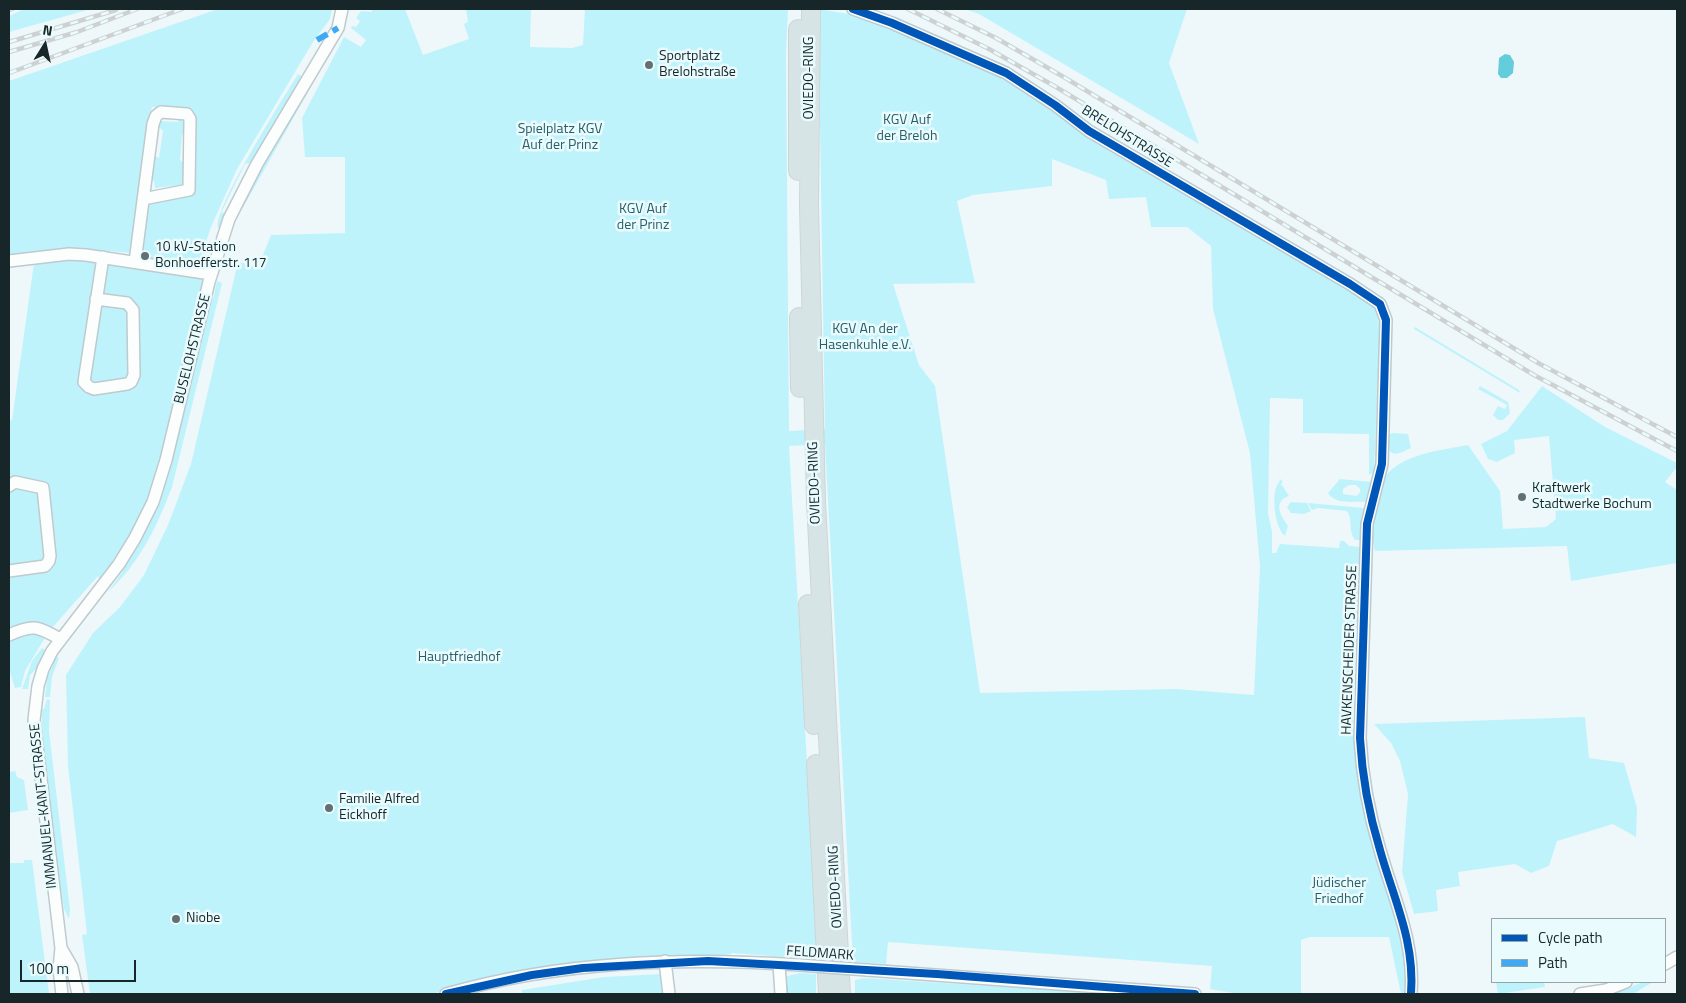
<!DOCTYPE html>
<meta charset="utf-8">
<style>
body{margin:0}
#map{position:relative;width:1686px;height:1003px;overflow:hidden;background:#eef8fa;font-family:"Titillium Web",sans-serif}
canvas{display:block}
.frame{position:absolute;inset:0;border:10px solid #162629;pointer-events:none}
.legend{position:absolute;left:1491px;top:918px;width:175px;height:65px;box-sizing:border-box;background:#eafbfe;border:1px solid #95a6a9;margin:0;padding:6px 9px;list-style:none;font-size:15px;color:#162629}
.legend li{display:flex;align-items:center;gap:10px;height:25px}
.legend b{width:25px;border:1px solid #95a6a9}
.north{position:absolute;left:20px;top:20px;width:50px;height:50px;-webkit-text-stroke:4px #eafbfe;paint-order:stroke;rotate:10deg;font-size:14px;font-weight:700;line-height:20px;text-align:center;color:#162629}
.north::after{content:'';display:block;margin:auto;width:18px;height:22px;background:#162629;clip-path:polygon(50% 0,100% 100%,50% 72%,0 100%)}
.scale{position:absolute;left:20px;top:960px;width:116px;height:22px;box-sizing:border-box;border:2px solid #162629;border-top:0;padding-left:6px;font-size:15px;line-height:18px;white-space:nowrap;color:#162629;-webkit-text-stroke:4px #eafbfe;paint-order:stroke}
</style>
<div id="map">
<canvas width="1686" height="1003"></canvas>
<div class="frame"></div>
<ul class="legend">
<li><b style="height:6px;background:#0057b8"></b>Cycle path</li>
<li><b style="height:6px;background:#3fa9f5"></b>Path</li>
</ul>
<div class="north">N</div>
<div class="scale">100 m</div>
</div>
<script>
const context = document.querySelector('canvas').getContext('2d');
context.lineJoin = 'round';
function fillPath(path, color) { context.fillStyle = color; context.fill(path, 'evenodd'); }
function stroke(path, color, width, dash) { context.strokeStyle = color; context.lineWidth = width; context.lineCap = dash ? 'butt' : 'round'; context.setLineDash(dash || []); context.stroke(path); }
function label(font, color, halo, rows, align = 'center') {
  context.font = font + ' "Titillium Web",sans-serif'; context.lineWidth = 5; context.setLineDash([]); context.textBaseline = 'middle'; context.strokeStyle = halo; context.fillStyle = color; for (const [text, x, y, turn = 0] of rows) {
    context.save(); context.translate(x, y); context.rotate((+turn || 0) * Math.PI / 180); context.textAlign = isNaN(turn) ? turn : align; if (halo) context.strokeText(text, 0, 0); context.fillText(text, 0, 0); context.restore();
  }
}
const green = new Path2D(`
 M 24,9 L 91,9 L 9,32 L 9,16 Z
 M 218,9 L 332,9 L 330,19 L 313,42 L 237,169 L 211,227 L 198,265 L 139,256 L 146,203 L 187,195 L 185,110 L 152,107 L 131,253 L 72,248 L 9,256 L 9,81 Z
 M 371,9 L 405,9 L 423,55 L 469,39 L 464,24 L 468,22 L 466,9 L 531,9 L 530,47 L 572,48 L 583,45 L 585,9 L 788,9 L 786,54 L 789,431 L 825,429 L 818,9 L 868,17 L 1002,78 L 1082,130 L 1370,302 L 1377,312 L 1380,329 L 1374,472 L 1369,475 L 1369,434 L 1303,433 L 1303,399 L 1270,398 L 1268,513 L 1272,532 L 1272,553 L 1276,553 L 1280,544 L 1339,548 L 1340,541 L 1344,541 L 1349,546 L 1361,547 C 1358,619 1348,694 1356,766 C 1360,799 1369,834 1379,866 C 1391,909 1411,949 1405,994 L 1401,994 L 1389,937 L 1310,937 L 1301,940 L 1301,994 L 1239,994 L 1210,989 L 1212,966 L 888,942 L 886,964 L 853,962 L 825,444 L 789,446 L 818,957 L 804,956 L 803,952 L 786,952 L 784,957 L 732,953 L 731,954 L 709,957 L 519,972 L 432,994 L 90,994 L 82,935 L 87,934 L 68,766 L 66,675 L 93,633 L 120,607 L 144,575 L 168,525 L 191,464 L 238,262 L 258,267 L 271,235 L 345,233 L 345,157 L 305,157 L 302,118 L 344,37 L 361,47 L 366,40 L 351,28 L 352,26 L 356,27 L 360,21 L 356,18 L 361,11 L 372,12 ZM 1052,159 L 1106,180 L 1109,199 L 1146,197 L 1151,227 L 1187,227 L 1211,246 L 1213,309 L 1250,453 L 1260,567 L 1254,695 L 1176,689 L 980,693 L 935,386 L 919,365 L 893,284 L 975,283 L 957,201 L 973,195 L 1052,186 Z
 M 965,9 L 1187,9 L 1169,63 L 1199,144 L 979,14 Z
 M 335,44 L 241,211 L 238,210 L 251,183 Z
 M 298,74 L 303,77 L 253,162 L 245,164 L 221,213 L 228,211 L 221,229 L 218,228 C 213,208 284,97 298,74 Z
 M 182,115 L 186,118 L 187,137 L 182,134 L 180,160 L 187,166 L 188,184 L 155,188 L 154,181 L 149,180 L 152,154 L 159,158 L 163,131 L 157,125 L 160,121 L 178,122 Z
 M 74,259 L 200,276 L 204,284 L 156,477 L 145,511 L 133,534 L 100,583 L 98,576 L 52,628 C 35,621 25,622 9,631 L 9,421 L 12,420 L 34,263 Z
 M 217,281 L 222,283 L 172,487 C 157,527 139,564 108,592 L 123,571 L 121,569 L 140,538 L 210,298 L 213,299 Z
 M 1415,327 L 1519,390 L 1520,393 L 1414,329 Z
 M 1480,386 L 1508,402 L 1510,413 L 1503,420 L 1498,420 L 1493,415 L 1498,406 L 1505,409 L 1507,405 L 1478,389 Z
 M 1542,386 L 1605,427 L 1677,463 L 1677,467 L 1665,482 L 1677,490 L 1677,563 L 1571,581 L 1567,546 L 1375,551 C 1371,534 1372,519 1377,502 C 1379,492 1381,480 1388,473 C 1407,453 1442,450 1468,445 L 1500,491 L 1503,529 L 1546,527 L 1556,519 L 1549,436 L 1514,440 L 1515,453 L 1497,462 L 1488,459 L 1481,444 L 1507,431 Z
 M 1393,433 L 1408,434 L 1411,448 C 1394,457 1386,457 1388,435 Z
 M 1282,479 L 1282,484 L 1279,485 L 1282,485 L 1289,496 C 1272,502 1281,516 1288,526 L 1285,536 C 1274,528 1269,486 1282,479 Z
 M 1340,479 L 1372,482 L 1366,502 C 1353,501 1335,505 1328,493 ZM 1349,485 L 1356,485 L 1360,489 L 1360,492 L 1357,496 L 1343,494 L 1343,489 Z
 M 1291,502 L 1307,503 L 1311,511 L 1304,514 L 1291,513 L 1287,507 Z
 M 1308,503 L 1364,508 L 1361,540 L 1355,540 C 1348,532 1353,520 1347,511 L 1318,508 L 1312,510 Z
 M 28,631 L 46,636 L 25,671 L 21,687 L 15,688 L 9,669 L 9,640 Z
 M 42,648 L 45,650 L 37,668 L 30,675 L 28,689 L 22,689 L 32,661 Z
 M 56,657 L 59,658 L 52,677 L 50,697 L 45,697 L 47,679 Z
 M 47,699 L 50,700 L 49,731 L 70,910 L 69,919 L 64,909 L 60,884 L 42,733 L 42,709 L 44,709 Z
 M 1585,717 L 1589,758 L 1624,763 L 1637,808 L 1636,837 L 1613,824 L 1557,841 L 1549,866 L 1531,873 L 1515,864 L 1458,872 L 1460,886 L 1436,890 L 1438,911 L 1414,914 L 1402,872 L 1408,794 L 1400,761 L 1391,743 L 1374,724 Z
 M 15,771 L 17,777 L 24,780 L 28,810 L 9,813 L 9,772 Z
 M 24,860 L 32,860 L 49,994 L 9,994 L 9,863 L 24,863 Z
 M 800,973 L 816,974 L 816,994 L 786,994 L 784,977 Z
 M 662,974 L 664,994 L 522,994 L 522,990 L 604,977 Z
 M 864,978 L 1117,994 L 855,994 L 855,980 Z
 M 1496,982 L 1544,982 L 1545,987 L 1498,994 Z
 M 1643,982 L 1653,982 L 1633,994 L 1614,994 Z`);
const water = new Path2D(`
 M 1505,54 L 1510,55 L 1514,62 L 1513,73 L 1507,78 L 1501,78 L 1498,74 L 1499,58 Z`);
const stream = new Path2D(`
 M 785,979 L 787,994`);
const minor = new Path2D(`
 M 853,9 L 892,23 L 1006,73 L 1055,105 L 1089,131 L 1350,284 L 1380,304 L 1386,320 L 1382,464 L 1367,524 L 1360,738 C 1362,775 1369,814 1380,850 C 1394,900 1415,941 1411,994
 M 9,261 L 69,254 L 86,255 L 211,274
 M 135,262 L 153,124 L 156,116 L 161,112 L 187,114 L 190,119 L 189,190 L 143,199
 M 96,299 L 127,303 L 133,310 L 134,375 L 131,382 L 127,384 L 94,389 L 89,387 L 84,382 L 103,257
 M 9,486 L 15,482 L 43,488 L 50,556 L 49,561 L 45,566 L 9,571
 M 9,635 C 32,624 38,626 60,639
 M 61,948 L 72,967 L 78,994
 M 665,961 L 669,994
 M 779,964 L 781,994
 M 1665,964 L 1677,957
 M 867,970 L 1195,994
 M 62,994 L 59,969 L 61,948 L 34,720 L 38,686 L 43,669 L 52,651 L 119,564 L 135,538 L 153,502 L 166,460 L 209,282 L 229,219 L 257,164 L 338,28 L 342,9
 M 446,994 C 561,961 681,957 800,965
 M 1580,994 L 1606,990 L 1626,982`);
const highway = new Path2D(`
 M 811,9 L 809,206 L 816,501 L 841,994
 M 798,171 L 798,29
 M 799,317 L 800,388
 M 808,604 L 814,725
 M 816,764 L 828,994`);
const rail = new Path2D(`
 M 908,9 L 989,49 L 1056,87 L 1534,375 L 1677,451
 M 937,9 L 996,38 L 1062,76 L 1540,364 L 1677,437
 M 9,10 L 12,9
 M 9,42 L 116,10
 M 9,52 L 77,32 L 137,9
 M 9,73 L 182,9`);
const minorBridge = new Path2D(`
 M 800,965 L 867,970`);
const quiet = new Path2D(`
 M 317,40 L 338,28`);
const cycleway = new Path2D(`
 M 853,9 L 892,23 L 1006,73 L 1055,105 L 1089,131 L 1350,284 L 1380,304 L 1386,320 L 1382,464 L 1367,524 L 1360,738 C 1362,775 1369,814 1380,850 C 1394,900 1415,941 1411,994
 M 446,994 L 532,975 L 583,968 L 708,961 L 937,974 L 1195,994`);
const markers = [
 [649,65,5,"#627072"],
 [145,256,5,"#627072"],
 [1522,497,5,"#627072"],
 [329,808,5,"#627072"],
 [176,919,5,"#627072"]
];
const poiNames = [
 ["Sportplatz",659,57],
 ["Brelohstraße",659,73],
 ["10 kV-Station",155,248],
 ["Bonhoefferstr. 117",155,264],
 ["Kraftwerk",1532,489],
 ["Stadtwerke Bochum",1532,505],
 ["Familie Alfred",339,800],
 ["Eickhoff",339,816],
 ["Niobe",186,919]
];
const streetNames = [
 ["OVIEDO-RING",810,78,-90],
 ["BRELOHSTRASSE",1127,137,32],
 ["BUSELOHSTRASSE",193,349,-76],
 ["OVIEDO-RING",815,483,-92],
 ["HAVKENSCHEIDER STRASSE",1350,650,-88],
 ["IMMANUEL-KANT-STRASSE",44,806,-96],
 ["OVIEDO-RING",836,887,-93],
 ["FELDMARK",820,954,4]
];
const parkNames = [
 ["KGV Auf",907,121],
 ["der Breloh",907,137],
 ["Spielplatz KGV",560,130],
 ["Auf der Prinz",560,146],
 ["KGV Auf",643,210],
 ["der Prinz",643,226],
 ["KGV An der",865,330],
 ["Hasenkuhle e.V.",865,346],
 ["Hauptfriedhof",459,658],
 ["Jüdischer",1339,884],
 ["Friedhof",1339,900]
];
fillPath(green, '#bff3fc');
fillPath(water, '#63cddb');
stroke(stream, '#63cddb', 2.5);
stroke(minor, '#becacd', 14);
stroke(highway, '#ced5d7', 20);
stroke(minor, '#fcfefe', 11);
stroke(highway, '#d7e4e6', 18);
stroke(rail, '#ced1d1', 4.5);
stroke(rail, '#eafbfe', 2.5, [8]);
stroke(minorBridge, '#becacd', 14, []);
stroke(minorBridge, '#fcfefe', 11);
stroke(quiet, '#3fa9f5', 6, [12, 6]);
stroke(cycleway, '#0057b8', 8);
for (const [x, y, r, color] of markers) { const dot = new Path2D(); dot.arc(x, y, r, 0, 2 * Math.PI); context.fillStyle = color; context.fill(dot); stroke(dot, '#eafbfe', 2); }
label('14px', '#162629', '#eafbfe', poiNames, 'left');
label('14px', '#162629', '#eafbfe', streetNames);
label('14px', '#285f68', '#eafbfe', parkNames);
</script>
